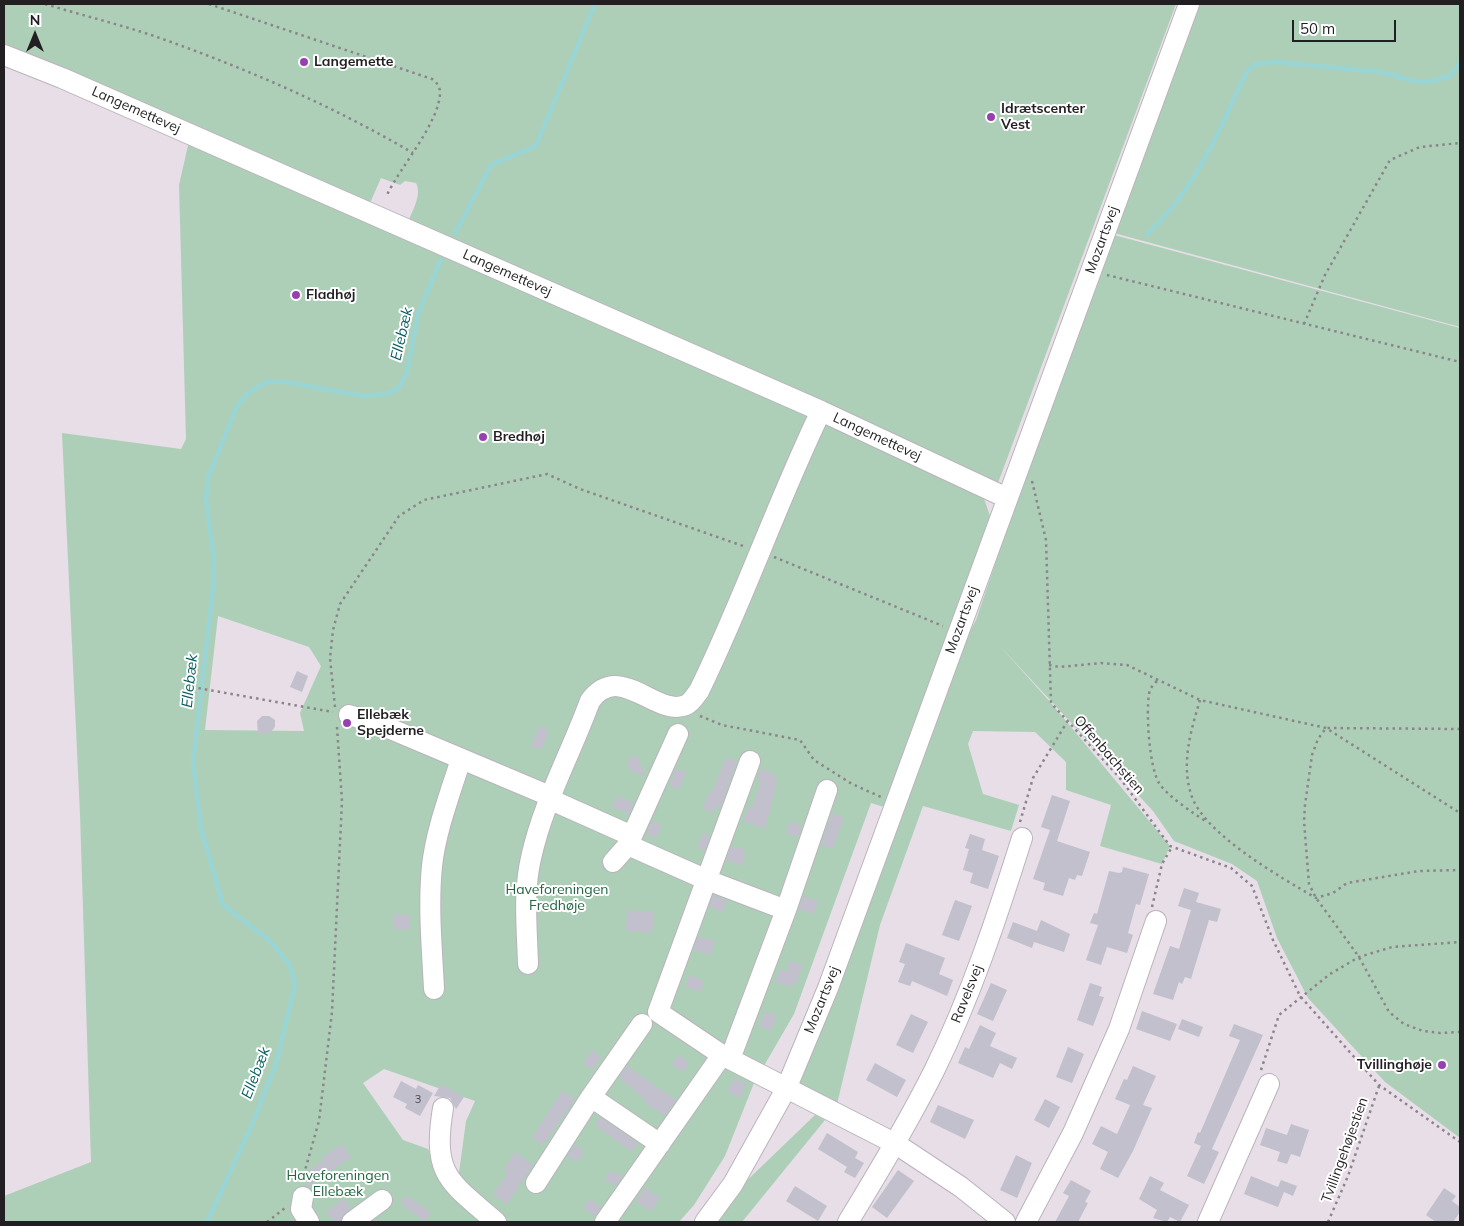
<!DOCTYPE html>
<meta charset="utf-8">
<style>
body{margin:0}
#map{position:relative;width:1464px;height:1226px;overflow:hidden;background:#e7dee7;font-family:Mulish,sans-serif}
canvas{display:block}
.frame{position:absolute;inset:0;border:5px solid #221f22;pointer-events:none}
.north{position:absolute;left:10px;top:10px;width:50px;height:50px;-webkit-text-stroke:4px #fff;paint-order:stroke;rotate:0deg;font-size:14px;font-weight:700;line-height:20px;text-align:center;color:#221f22}
.north::after{content:'';display:block;margin:auto;width:18px;height:22px;background:#221f22;clip-path:polygon(50% 0,100% 100%,50% 72%,0 100%)}
.scale{position:absolute;left:1292px;top:20px;width:104px;height:22px;box-sizing:border-box;border:2px solid #221f22;border-top:0;padding-left:6px;font-size:15px;line-height:18px;white-space:nowrap;color:#221f22;-webkit-text-stroke:4px #fff;paint-order:stroke}
</style>
<div id="map">
<canvas width="1464" height="1226"></canvas>
<div class="frame"></div>
<div class="north">N</div>
<div class="scale">50 m</div>
</div>
<script>
const context = document.querySelector('canvas').getContext('2d');
context.lineJoin = 'round';
function fillPath(path, color) { context.fillStyle = color; context.fill(path, 'evenodd'); }
function stroke(path, color, width, dash) { context.strokeStyle = color; context.lineWidth = width; context.lineCap = dash ? 'butt' : 'round'; context.setLineDash(dash || []); context.stroke(path); }
function label(font, color, halo, rows, align = 'center') {
  context.font = font + ' Mulish,sans-serif'; context.lineWidth = 4; context.setLineDash([]); context.textBaseline = 'middle'; context.strokeStyle = halo; context.fillStyle = color; for (const [text, x, y, turn = 0] of rows) {
    context.save(); context.translate(x, y); context.rotate((+turn || 0) * Math.PI / 180); context.textAlign = isNaN(turn) ? turn : align; if (halo) context.strokeText(text, 0, 0); context.fillText(text, 0, 0); context.restore();
  }
}
const green = new Path2D(`
 M 4,4 L 1176,4 L 998,483 L 409,220 C 413,209 422,195 416,183 L 405,181 L 400,185 L 381,178 L 370,203 L 4,46 Z
 M 1200,4 L 1460,4 L 1460,327 L 1114,233 Z
 M 189,141 L 481,267 L 982,493 L 990,516 L 884,807 L 871,803 L 794,1014 L 754,1083 L 725,1156 L 694,1205 L 679,1222 L 502,1222 L 458,1180 L 466,1121 L 475,1101 L 384,1069 L 363,1083 L 403,1140 L 428,1149 L 438,1171 L 486,1222 L 4,1222 L 4,1196 L 91,1162 L 80,814 L 62,433 L 181,449 L 186,439 L 179,185 ZM 218,616 L 309,647 L 321,666 L 300,713 L 304,731 L 205,730 Z
 M 1114,235 L 1460,328 L 1460,1138 L 1385,1082 L 1308,998 L 1277,938 L 1257,881 L 1232,864 L 1174,841 L 1153,811 L 999,645 L 1051,703 L 1170,846 L 1162,864 L 1100,846 L 1111,805 L 1066,790 L 1066,762 L 1035,732 L 973,731 L 968,744 L 983,794 L 1019,805 L 1011,831 L 923,806 L 880,925 L 837,1104 L 797,1085 L 959,652 L 976,620 L 1041,429 Z
 M 815,1115 L 825,1120 L 742,1222 L 712,1222 L 736,1191 Z`);
const stream = new Path2D(`
 M 455,234 L 491,165 L 536,146 L 595,4
 M 1148,234 C 1197,186 1218,134 1246,73 L 1255,64 L 1275,62 L 1381,72 L 1414,81 L 1428,82 L 1450,76 L 1460,63
 M 207,1222 L 252,1125 L 276,1064 L 295,985 L 290,965 L 268,939 L 223,905 L 201,829 L 193,763 L 213,588 L 214,559 L 206,500 L 208,478 L 237,406 L 249,392 L 267,382 L 286,382 L 363,396 L 387,394 L 399,388 L 407,372 L 418,314 L 441,260`);
const building = new Path2D(`
 M 297,671 L 308,676 L 302,692 L 290,687 Z
 M 262,716 L 269,716 L 275,720 L 275,727 L 270,733 L 258,734 L 257,721 Z
 M 539,726 L 549,730 L 542,749 L 531,747 Z
 M 637,755 L 646,777 L 630,770 L 627,764 L 630,758 Z
 M 726,757 L 737,761 L 721,806 L 719,808 L 715,807 L 713,813 L 703,809 L 709,792 L 712,793 Z
 M 675,769 L 686,772 L 679,790 L 670,786 Z
 M 761,769 L 773,773 L 777,783 L 765,829 L 743,821 L 749,806 L 752,808 L 761,782 L 757,780 Z
 M 1052,795 L 1070,801 L 1057,841 L 1090,852 L 1082,876 L 1077,875 L 1075,880 L 1069,878 L 1063,896 L 1043,890 L 1045,883 L 1033,879 L 1050,830 L 1041,827 Z
 M 617,796 L 633,802 L 629,814 L 612,808 Z
 M 832,813 L 844,818 L 833,849 L 821,845 Z
 M 652,821 L 662,825 L 656,838 L 646,834 Z
 M 790,821 L 802,826 L 798,837 L 786,833 Z
 M 703,833 L 710,836 L 705,851 L 697,848 Z
 M 970,834 L 985,839 L 982,850 L 999,856 L 988,889 L 970,883 L 973,873 L 963,870 L 969,849 L 965,848 Z
 M 731,846 L 746,850 L 742,866 L 726,860 Z
 M 1123,867 L 1149,874 L 1140,905 L 1136,904 L 1128,933 L 1133,935 L 1127,953 L 1107,947 L 1101,965 L 1086,960 L 1098,925 L 1090,923 L 1094,913 L 1097,914 L 1109,871 L 1119,873 L 1122,872 Z
 M 1184,888 L 1199,893 L 1196,902 L 1221,909 L 1217,922 L 1209,920 L 1191,979 L 1185,977 L 1182,984 L 1179,982 L 1173,1000 L 1153,994 L 1170,946 L 1179,949 L 1191,910 L 1178,906 Z
 M 713,895 L 727,900 L 723,912 L 709,907 Z
 M 803,896 L 818,901 L 814,914 L 799,909 Z
 M 955,900 L 972,906 L 959,941 L 942,935 Z
 M 627,910 L 654,912 L 652,933 L 626,931 Z
 M 394,914 L 409,915 L 409,930 L 394,929 Z
 M 1041,920 L 1070,934 L 1064,952 L 1034,942 L 1032,948 L 1007,938 L 1013,922 L 1037,931 Z
 M 698,936 L 715,941 L 711,955 L 693,950 Z
 M 906,943 L 945,958 L 939,974 L 953,980 L 947,996 L 912,981 L 910,986 L 898,982 L 905,964 L 899,962 Z
 M 790,961 L 803,965 L 796,984 L 793,983 L 792,987 L 775,982 L 780,969 L 787,971 Z
 M 689,975 L 704,981 L 700,992 L 685,986 Z
 M 991,983 L 1007,990 L 993,1021 L 977,1014 Z
 M 1090,983 L 1102,987 L 1099,996 L 1104,997 L 1093,1026 L 1077,1020 Z
 M 765,1011 L 777,1016 L 771,1031 L 759,1026 Z
 M 1142,1011 L 1177,1024 L 1170,1041 L 1136,1029 Z
 M 911,1014 L 928,1022 L 913,1053 L 896,1045 Z
 M 1182,1019 L 1203,1027 L 1199,1037 L 1178,1029 Z
 M 1234,1024 L 1263,1035 L 1212,1149 L 1219,1152 L 1204,1184 L 1187,1176 L 1201,1146 L 1194,1143 L 1198,1132 L 1200,1133 L 1240,1040 L 1229,1036 Z
 M 980,1025 L 996,1033 L 990,1046 L 1017,1058 L 1012,1069 L 1000,1063 L 993,1078 L 958,1063 L 965,1047 L 969,1049 Z
 M 1068,1047 L 1084,1054 L 1072,1083 L 1056,1077 Z
 M 592,1050 L 601,1057 L 593,1070 L 583,1064 Z
 M 678,1055 L 689,1062 L 683,1072 L 672,1065 Z
 M 875,1063 L 906,1080 L 897,1097 L 866,1080 Z
 M 627,1066 L 676,1100 L 665,1116 L 644,1102 L 646,1100 L 619,1078 Z
 M 1133,1066 L 1156,1076 L 1143,1105 L 1152,1108 L 1133,1151 L 1118,1178 L 1100,1169 L 1108,1152 L 1092,1144 L 1101,1126 L 1117,1134 L 1130,1105 L 1115,1099 L 1124,1079 L 1127,1080 Z
 M 734,1078 L 747,1084 L 740,1098 L 727,1092 Z
 M 401,1081 L 416,1089 L 418,1085 L 433,1093 L 420,1116 L 405,1108 L 407,1104 L 393,1097 Z
 M 441,1084 L 464,1097 L 456,1109 L 450,1098 L 434,1096 Z
 M 562,1091 L 575,1099 L 543,1145 L 532,1138 Z
 M 1045,1099 L 1060,1107 L 1049,1128 L 1034,1120 Z
 M 938,1105 L 974,1120 L 965,1139 L 930,1122 Z
 M 600,1117 L 638,1143 L 632,1152 L 595,1125 Z
 M 1291,1124 L 1309,1130 L 1300,1157 L 1291,1154 L 1287,1164 L 1277,1161 L 1280,1152 L 1260,1145 L 1266,1128 L 1287,1135 Z
 M 827,1133 L 858,1152 L 855,1158 L 864,1163 L 855,1178 L 844,1172 L 847,1167 L 818,1149 Z
 M 342,1144 L 351,1157 L 308,1187 L 306,1186 L 311,1168 L 323,1161 L 321,1158 Z
 M 575,1145 L 584,1151 L 577,1162 L 567,1156 Z
 M 515,1152 L 533,1165 L 507,1204 L 493,1195 L 508,1172 L 504,1169 Z
 M 1016,1155 L 1032,1163 L 1017,1198 L 1000,1190 Z
 M 898,1170 L 914,1181 L 887,1218 L 872,1207 Z
 M 610,1171 L 623,1176 L 616,1186 L 604,1179 Z
 M 1150,1176 L 1164,1183 L 1160,1190 L 1189,1205 L 1180,1222 L 1170,1217 L 1167,1222 L 1153,1218 L 1157,1210 L 1139,1199 Z
 M 1251,1176 L 1278,1187 L 1281,1180 L 1297,1186 L 1293,1196 L 1284,1192 L 1278,1207 L 1244,1194 Z
 M 1071,1180 L 1091,1191 L 1085,1202 L 1088,1203 L 1078,1222 L 1055,1222 L 1069,1196 L 1063,1193 Z
 M 795,1186 L 827,1206 L 818,1221 L 786,1201 Z
 M 645,1188 L 660,1198 L 651,1211 L 636,1201 Z
 M 1444,1188 L 1456,1196 L 1452,1201 L 1460,1207 L 1460,1212 L 1453,1222 L 1436,1222 L 1426,1215 Z
 M 405,1197 L 410,1197 L 431,1213 L 425,1222 L 401,1204 Z
 M 344,1198 L 351,1208 L 345,1213 L 340,1221 L 334,1222 L 326,1212 Z
 M 590,1199 L 601,1207 L 595,1216 L 583,1208 Z`);
const path = new Path2D(`
 M 45,4 C 81,15 118,24 154,36 C 243,67 331,105 413,153
 M 209,4 L 432,79 C 436,82 439,85 440,91 C 441,121 400,167 387,195
 M 1107,275 L 1460,362
 M 1304,324 L 1325,275 L 1390,160 L 1420,147 L 1460,143
 M 1032,481 L 1046,540 L 1051,703 L 1119,777 L 1170,846 L 1231,868 L 1252,886 L 1273,940 L 1300,996 L 1379,1085 L 1460,1142
 M 774,557 L 943,626
 M 1049,665 L 1060,667 L 1101,663 L 1127,665 L 1200,700 L 1326,728 L 1460,813
 M 1157,681 C 1153,685 1150,688 1149,694 C 1146,713 1149,766 1159,783 C 1167,796 1193,813 1207,822
 M 192,687 L 333,712
 M 1200,700 C 1191,730 1181,763 1191,794 C 1202,833 1282,878 1316,898 L 1333,893 L 1347,883 L 1419,871 L 1460,870
 M 335,707 L 330,658 L 333,630 L 340,604 L 399,516 L 424,500 L 547,474 L 580,489 L 746,547
 M 700,716 L 722,725 L 800,740 L 814,760 L 852,784 L 881,797
 M 1460,729 L 1326,728 L 1318,739 L 1312,755 L 1305,805 L 1304,821 L 1309,884 L 1316,898 L 1359,957 L 1389,1012 L 1404,1024 L 1423,1031 L 1440,1033 L 1460,1032
 M 1020,822 L 1033,778 L 1067,722
 M 1152,907 L 1162,864 L 1172,847
 M 1261,1070 L 1279,1015 L 1330,974 L 1359,957 L 1392,947 L 1460,942
 M 302,1181 L 319,1121 L 332,1012 L 342,801 L 337,727
 M 267,1222 L 285,1208
 M 1328,1222 L 1348,1176 L 1379,1086`);
const minor = new Path2D(`
 M 4,55 L 62,78 L 821,411 L 1007,498
 M 349,715 L 379,724 L 552,797 L 558,803 L 632,836
 M 678,734 L 628,845 L 707,880 L 786,910 L 730,1059
 M 750,761 L 658,1012 L 722,1055 L 896,1144 L 961,1187 L 1005,1222
 M 613,862 L 628,845
 M 786,910 L 827,790
 M 528,964 C 527,929 523,892 531,858 C 543,803 571,753 590,701 C 620,660 656,718 686,705 C 692,702 695,696 699,691 C 744,599 777,502 821,411
 M 434,989 C 432,948 428,907 432,866 C 436,830 450,794 461,759
 M 642,1024 L 591,1097 L 660,1144
 M 443,1108 C 432,1176 449,1181 496,1222
 M 536,1183 L 591,1097
 M 303,1197 L 301,1209 L 309,1222
 M 352,1222 L 382,1200
 M 605,1222 L 722,1055
 M 705,1222 L 733,1184 L 786,1089 L 828,988 L 1189,4
 M 848,1222 C 878,1173 908,1123 934,1071 C 971,996 997,917 1022,838
 M 1026,1222 L 1073,1133 L 1119,1029 L 1156,921
 M 1208,1222 L 1269,1084`);
const markers = [
 [304,62,5,"#9641af"],
 [991,117,5,"#9641af"],
 [296,295,5,"#9641af"],
 [483,437,5,"#9641af"],
 [347,723,5,"#9641af"],
 [1442,1065,5,"#9641af"]
];
const numberNames = [
 ["3",418,1100]
];
const poiNames = [
 ["Langemette",314,62],
 ["Idrætscenter",1001,109],
 ["Vest",1001,125],
 ["Fladhøj",306,295],
 ["Bredhøj",493,437],
 ["Ellebæk",357,715],
 ["Spejderne",357,731],
 ["Tvillinghøje",1432,1065,"right"]
];
const streetNames = [
 ["Langemettevej",136,110,24],
 ["Mozartsvej",1102,240,-70],
 ["Langemettevej",507,273,24],
 ["Langemettevej",877,437,25],
 ["Mozartsvej",962,620,-70],
 ["Offenbachstien",1109,755,49],
 ["Ravelsvej",967,994,-68],
 ["Mozartsvej",822,1000,-68],
 ["Tvillingehøjestien",1345,1150,-70]
];
const parkNames = [
 ["Haveforeningen",557,890],
 ["Fredhøje",557,906],
 ["Haveforeningen",338,1176],
 ["Ellebæk",338,1192]
];
const waterNames = [
 ["Ellebæk",402,334,-77],
 ["Ellebæk",190,681,-84],
 ["Ellebæk",256,1073,-69]
];
fillPath(green, '#adcfb8');
stroke(stream, '#9ad5d6', 4.5);
fillPath(building, '#c1c0cc');
stroke(minor, '#bbb3bc', 22);
stroke(path, '#8b848b', 2.5, [2.5, 4]);
stroke(minor, '#fff', 20);
for (const [x, y, r, color] of markers) { const dot = new Path2D(); dot.arc(x, y, r, 0, 2 * Math.PI); context.fillStyle = color; context.fill(dot); stroke(dot, '#fff', 2); }
label('11px', '#4a474c', null, numberNames);
label('bold 14px', '#221f22', '#fff', poiNames, 'left');
label('14px', '#221f22', '#fff', streetNames);
label('14px', '#216541', '#fff', parkNames);
label('italic 15px', '#045c5e', '#fff', waterNames);
</script>
